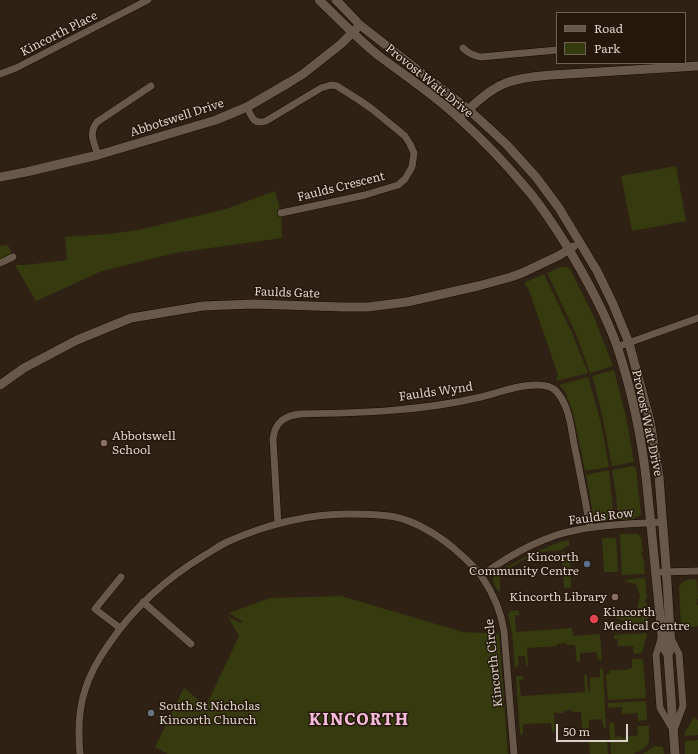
<!DOCTYPE html>
<style>
body{margin:0}
#map{position:relative;width:698px;height:754px;overflow:hidden;background:#2f2114;font-family:Literata,serif}
canvas{display:block}
.legend{position:absolute;left:556px;top:12px;width:130px;height:52px;box-sizing:border-box;background:#25180b;border:1px solid #6e6257;margin:0;padding:5px 7px;list-style:none;font-size:12px;color:#dcd2ca}
.legend li{display:flex;align-items:center;gap:8px;height:20px}
.legend b{width:20px;border:1px solid #6e6257}
.scale{position:absolute;left:556px;top:724px;width:72px;height:18px;box-sizing:border-box;border:2px solid #dcd2ca;border-top:0;padding-left:5px;font-size:12px;line-height:14px;white-space:nowrap;color:#dcd2ca;-webkit-text-stroke:3px #25180b;paint-order:stroke}
</style>
<div id="map">
<canvas width="698" height="754"></canvas>
<ul class="legend">
<li><b style="height:5px;background:#685849"></b>Road</li>
<li><b style="height:11px;background:#353b0f"></b>Park</li>
</ul>
<div class="scale">50 m</div>
</div>
<script>
const context = document.querySelector('canvas').getContext('2d');
context.lineJoin = 'round';
function fillPath(path, color) { context.fillStyle = color; context.fill(path, 'evenodd'); }
function stroke(path, color, width, dash) { context.strokeStyle = color; context.lineWidth = width; context.lineCap = dash ? 'butt' : 'round'; context.setLineDash(dash || []); context.stroke(path); }
function label(font, color, halo, rows, align = 'center') {
  context.font = font + ' Literata,serif'; context.lineWidth = 3; context.setLineDash([]); context.textBaseline = 'middle'; context.strokeStyle = halo; context.fillStyle = color; for (const [text, x, y, turn = 0] of rows) {
    context.save(); context.translate(x, y); context.rotate((+turn || 0) * Math.PI / 180); context.textAlign = isNaN(turn) ? turn : align; if (halo) context.strokeText(text, 0, 0); context.fillText(text, 0, 0); context.restore();
  }
}
const green = new Path2D(`
 M 676,166 L 686,221 L 632,231 L 621,176 Z
 M 275,191 L 281,213 L 282,238 L 175,253 L 102,271 L 36,301 L 15,265 L 25,265 L 67,260 L 65,237 L 108,234 L 138,230 L 226,209 Z
 M 8,245 L 13,257 L 0,263 L 0,246 Z
 M 561,267 L 566,267 L 570,269 L 594,317 L 613,366 L 590,373 L 576,334 L 547,273 Z
 M 544,274 L 573,335 L 588,373 L 557,381 L 556,379 L 558,375 L 529,290 L 524,283 Z
 M 614,370 L 626,417 L 634,462 L 612,466 C 606,436 601,405 592,376 Z
 M 588,377 L 601,423 L 609,467 L 585,471 L 574,417 L 569,401 L 567,399 L 567,395 L 565,391 L 559,385 Z
 M 633,466 L 635,467 L 636,469 L 641,514 L 640,516 L 635,517 L 635,519 L 620,520 L 618,518 L 616,494 L 612,470 Z
 M 609,470 L 614,520 L 599,521 L 594,517 L 593,514 L 586,475 Z
 M 620,534 L 638,534 L 641,537 L 643,552 L 642,552 L 642,556 L 643,557 L 645,573 L 644,574 L 623,575 L 622,575 Z
 M 602,538 L 616,538 L 618,572 L 604,572 Z
 M 569,540 L 569,546 L 567,546 L 562,550 L 542,552 L 519,562 L 500,574 L 500,591 L 498,591 C 495,586 491,581 495,575 C 512,564 529,554 548,547 C 555,544 561,541 569,540 Z
 M 565,551 L 565,556 L 570,556 L 571,588 L 564,588 L 562,553 Z
 M 644,578 L 645,579 L 647,598 L 645,599 L 645,603 L 647,603 L 649,630 L 641,630 L 629,623 L 616,618 L 614,611 L 625,614 L 637,609 L 640,596 L 636,584 L 624,581 L 631,579 Z
 M 697,579 L 698,599 L 697,599 L 697,605 L 698,605 L 698,626 L 684,628 L 684,626 L 681,626 L 679,587 C 682,579 689,580 697,579 Z
 M 341,596 L 463,632 L 499,634 L 508,754 L 168,754 L 155,747 L 184,688 L 206,706 L 239,636 L 228,617 L 241,623 L 242,621 L 229,613 L 270,598 Z
 M 510,611 L 519,611 L 519,615 L 515,615 L 516,632 L 572,628 L 573,636 L 600,634 L 602,661 L 598,659 L 597,652 L 580,653 L 580,661 L 577,663 L 575,645 L 567,645 L 566,643 L 557,644 L 557,646 L 527,648 L 528,666 L 526,665 L 525,656 L 518,656 L 519,664 L 517,667 L 515,668 L 512,632 L 508,614 Z
 M 613,620 L 626,625 L 635,630 L 613,631 Z
 M 646,633 L 647,634 L 642,653 L 634,654 L 633,646 L 618,646 L 618,639 L 614,639 L 614,635 Z
 M 632,659 L 642,659 L 643,660 L 646,697 L 645,698 L 609,700 L 608,699 L 606,675 L 610,673 L 609,670 L 626,670 L 627,669 L 632,668 Z
 M 603,668 L 606,728 L 603,727 L 602,719 L 589,720 L 589,728 L 582,730 L 581,712 L 572,712 L 572,710 L 563,711 L 563,713 L 554,713 L 555,732 L 552,731 L 551,723 L 523,724 L 523,733 L 521,735 L 520,734 L 516,678 L 517,676 L 523,676 L 524,679 L 519,680 L 521,696 L 585,692 L 584,675 L 587,675 L 588,691 L 590,691 L 590,678 L 600,677 L 600,669 Z
 M 645,701 L 646,702 L 647,719 L 646,720 L 638,721 L 638,713 L 622,714 L 622,707 L 608,708 L 608,704 L 609,703 Z
 M 694,717 L 698,720 L 698,735 L 685,736 L 684,734 Z
 M 614,722 L 615,737 L 621,736 L 621,738 L 638,735 L 637,726 L 649,726 L 649,740 L 648,744 L 644,748 L 634,754 L 611,754 L 609,723 Z
 M 698,740 L 698,754 L 685,754 L 685,741 Z
 M 607,741 L 608,754 L 590,754 L 589,742 Z
 M 654,746 L 663,747 L 664,754 L 643,754 Z`);
const minor = new Path2D(`
 M 463,48 C 468,53 473,56 481,57 L 557,50
 M 0,74 L 16,68 L 148,0
 M 247,107 C 252,117 253,125 266,121 L 321,88 L 331,85 L 337,86 L 359,100 L 372,109 L 405,136 L 410,144 L 414,153 L 412,167 L 405,179 L 398,185 L 365,195 L 281,213
 M 98,155 C 94,142 88,134 97,122 L 151,86
 M 0,263 L 13,257
 M 617,347 L 698,318
 M 278,524 L 273,439 C 275,422 284,416 300,414 C 361,413 422,411 481,397 C 498,393 542,376 556,391 C 569,405 571,427 574,444 C 580,472 585,500 590,527
 M 662,572 L 698,571
 M 482,575 C 510,555 542,536 577,530 C 605,524 634,524 662,522
 M 143,602 L 191,644
 M 120,628 L 95,609 L 121,577
 M 671,638 L 679,654 L 683,706 L 674,730
 M 661,639 L 656,655 L 660,708 L 672,728
 M 80,754 C 78,732 78,711 85,690 C 90,673 99,658 109,644 C 134,607 167,578 205,555 C 212,551 219,546 227,542 C 265,525 307,514 349,514 C 364,514 380,514 395,517 C 416,521 443,538 459,553 C 467,560 476,568 482,577 C 493,593 501,612 504,631 L 514,754`);
const tertiary = new Path2D(`
 M 319,0 C 339,19 358,39 379,56 C 407,77 436,96 461,120 C 484,141 506,164 526,188 C 541,205 553,224 565,243 C 585,276 604,310 617,346 C 632,391 642,439 647,486 L 663,646 L 668,655
 M 336,0 L 360,25 L 469,110 L 491,130 L 507,145 L 536,177 L 559,208 L 597,271 L 613,304 L 629,343 L 650,421 L 659,477 L 666,566 L 671,646 L 668,655 L 675,754
 M 465,113 C 495,83 510,78 551,75 L 698,66
 M 0,177 L 26,172 L 98,155 L 216,120 L 247,107 L 290,82 L 303,74 L 341,44 L 356,29
 M 0,385 L 24,368 L 77,340 L 131,318 L 203,306 L 253,304 L 343,307 L 368,307 L 407,302 L 478,286 L 511,277 L 522,273 L 558,256 L 573,247`);
const markers = [
 [104,443,4,"#8d6e63"],
 [587,564,4,"#5c6f8a"],
 [615,597,4,"#8d6e63"],
 [594,619,5,"#e0444e"],
 [151,713,4,"#6b7280"]
];
const streetNames = [
 ["Kincorth Place",59,34,-27],
 ["Provost Watt Drive",429,81,39],
 ["Abbotswell Drive",177,118,-18],
 ["Faulds Crescent",341,187,-14],
 ["Faulds Gate",287,293,2],
 ["Faulds Wynd",436,392,-8],
 ["Provost Watt Drive",647,423,78],
 ["Faulds Row",601,517,-7],
 ["Kincorth Circle",494,663,-96]
];
const poiNames = [
 ["Abbotswell",112,436],
 ["School",112,450],
 ["Kincorth",579,557,"right"],
 ["Community Centre",579,571,"right"],
 ["Kincorth Library",607,597,"right"],
 ["Kincorth",603,612],
 ["Medical Centre",603,626],
 ["South St Nicholas",159,706],
 ["Kincorth Church",159,720]
];
const districtNames = [
 ["KINCORTH",359,720]
];
fillPath(green, '#353b0f');
stroke(minor, '#170a01', 8);
stroke(tertiary, '#170a01', 10);
stroke(minor, '#685849', 7);
stroke(tertiary, '#685849', 9);
for (const [x, y, r, color] of markers) { const dot = new Path2D(); dot.arc(x, y, r, 0, 2 * Math.PI); context.fillStyle = color; context.fill(dot); stroke(dot, '#25180b', 1.5); }
label('12px', '#dcd2ca', '#25180b', streetNames);
label('12px', '#dcd2ca', '#25180b', poiNames, 'left');
context.letterSpacing = '1px';
label('bold 16px', '#f7bcdc', '#25180b', districtNames);
context.letterSpacing = '0px';
</script>
